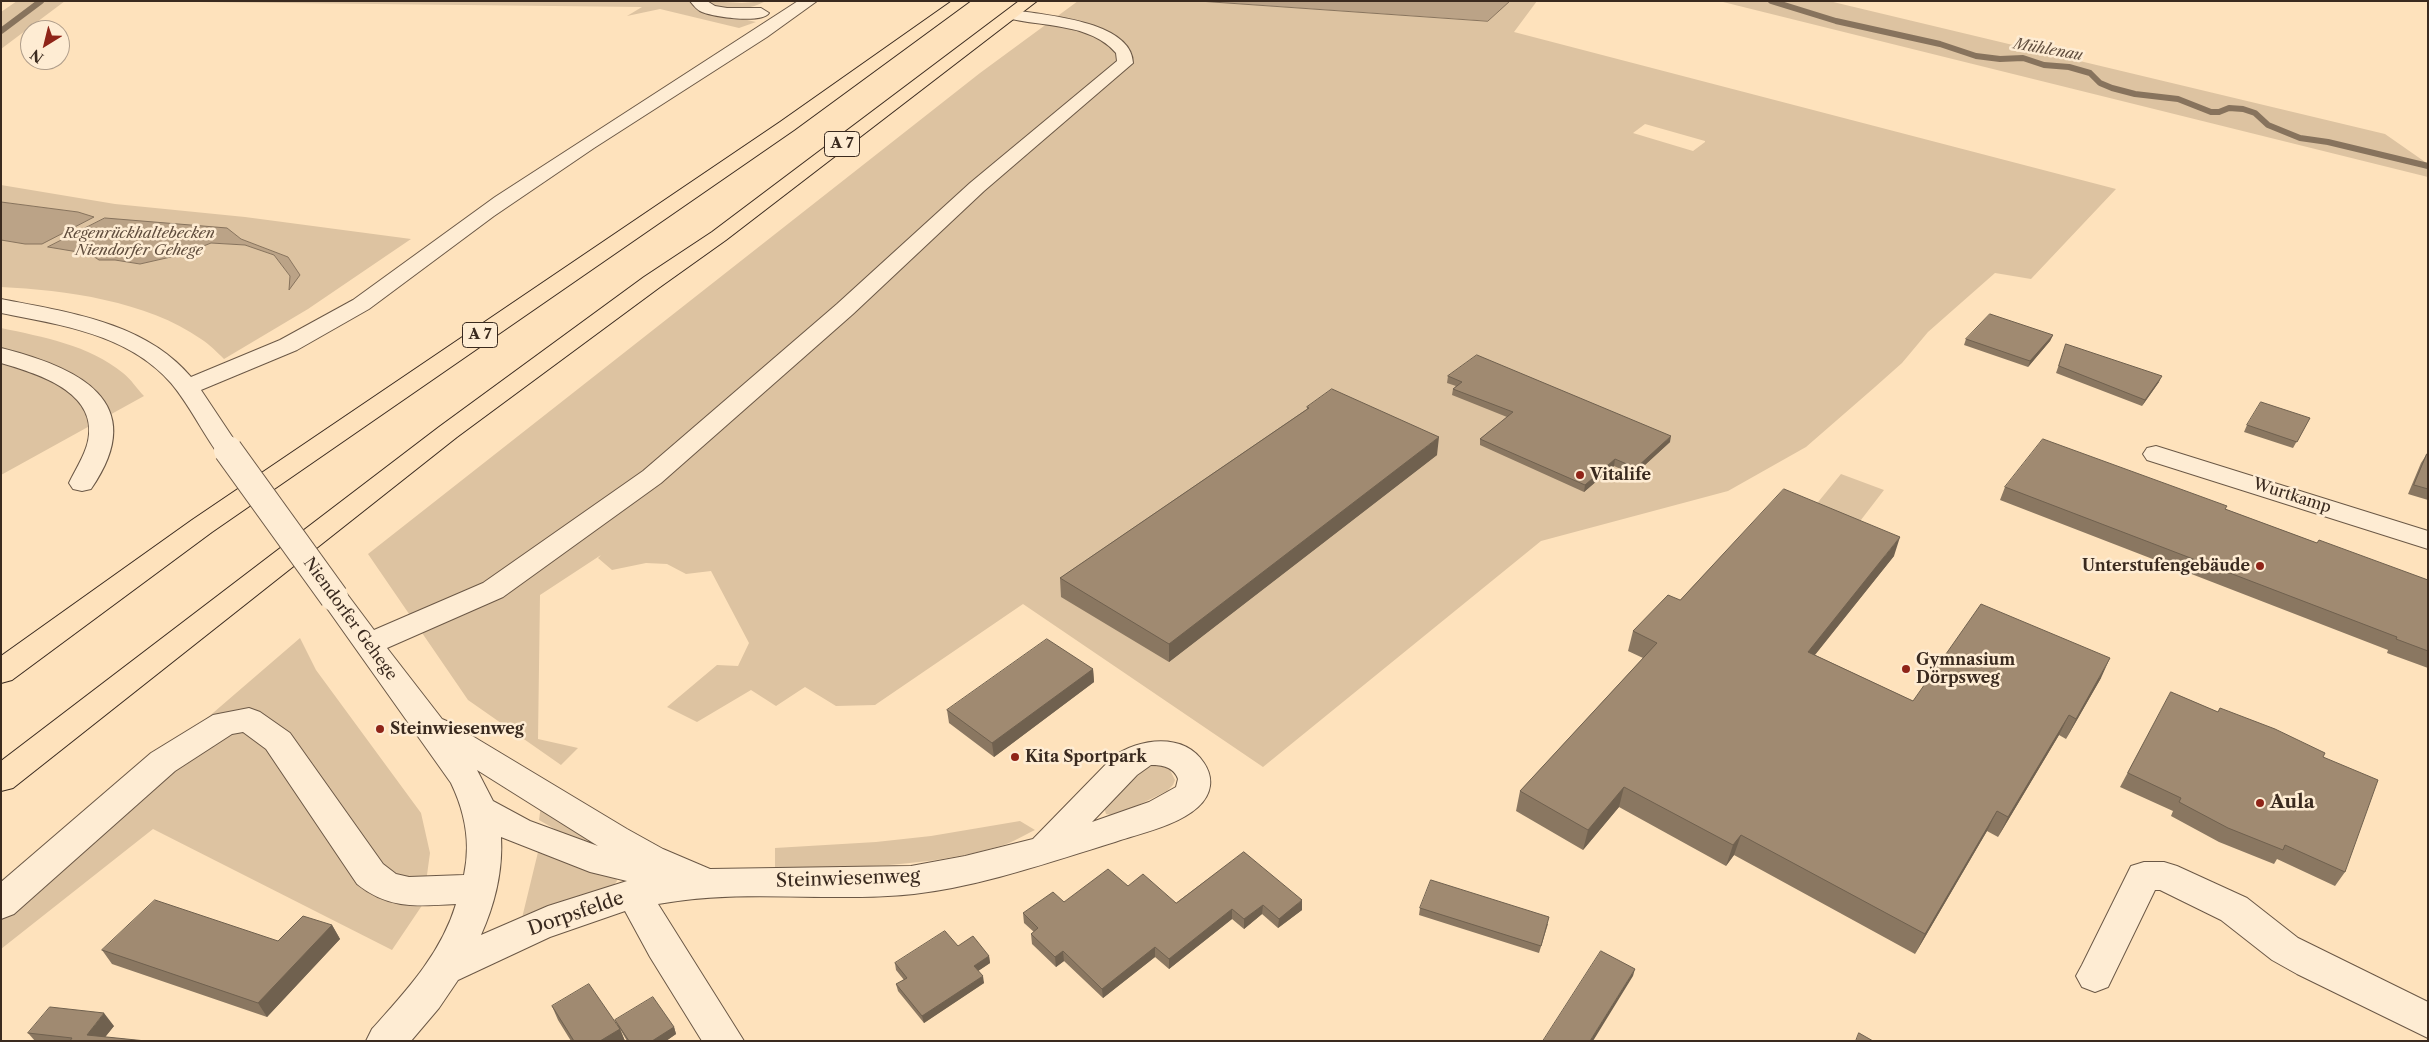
<!DOCTYPE html>
<meta charset="utf-8">
<style>
body{margin:0}
#map{position:relative;width:2429px;height:1042px;overflow:hidden;background:#fee2bc;font-family:"Libre Caslon Text",serif}
canvas{display:block}
.frame{position:absolute;inset:0;border:2px solid #3a2a1f;pointer-events:none}
.north{position:absolute;left:20px;top:20px;width:50px;height:50px;box-sizing:border-box;background:#feecd3;border:1px solid #b09e8b;border-radius:50%;rotate:216deg;font-size:14px;font-weight:700;line-height:20px;text-align:center;color:#3a2a1f}
.north::after{content:'';display:block;margin:auto;width:18px;height:22px;background:#8f2418;clip-path:polygon(50% 0,100% 100%,50% 72%,0 100%)}
</style>
<div id="map">
<canvas width="2429" height="1042"></canvas>
<div class="frame"></div>
<div class="north">N</div>
</div>
<script>
const context = document.querySelector('canvas').getContext('2d');
context.lineJoin = 'round';
function fillPath(path, color) { context.fillStyle = color; context.fill(path, 'evenodd'); }
function stroke(path, color, width, dash) { context.strokeStyle = color; context.lineWidth = width; context.lineCap = dash ? 'butt' : 'round'; context.setLineDash(dash || []); context.stroke(path); }
function label(font, color, halo, rows, align = 'center') {
  context.font = font + ' "Libre Caslon Text",serif'; context.lineWidth = 5; context.setLineDash([]); context.textBaseline = 'middle'; context.strokeStyle = halo; context.fillStyle = color; for (const [text, x, y, turn = 0] of rows) {
    context.save(); context.translate(x, y); context.rotate((+turn || 0) * Math.PI / 180); context.textAlign = isNaN(turn) ? turn : align; if (halo) context.strokeText(text, 0, 0); context.fillText(text, 0, 0); context.restore();
  }
}
const green = new Path2D(`
 M 17,1 L 65,1 L 1,49 L 1,12 Z
 M 110,1 L 691,1 L 699,9 L 756,22 L 739,28 L 660,9 L 627,16 L 642,7 Z
 M 705,1 L 742,3 L 766,1 C 747,11 723,13 705,1 Z
 M 1078,1 L 1199,1 L 1488,21 L 1510,1 L 1537,1 L 1514,32 L 2116,189 L 2031,279 L 1995,273 L 1928,332 L 1902,363 L 1875,387 L 1806,447 L 1728,491 L 1541,541 L 1263,767 L 1023,604 L 875,705 L 836,706 L 805,687 L 776,706 L 751,690 L 697,722 L 667,707 L 717,665 L 738,666 L 749,643 L 711,571 L 686,574 L 667,564 L 646,563 L 612,570 L 598,558 L 601,555 L 540,595 L 538,739 L 578,748 L 561,765 L 468,700 L 368,554 L 980,73 ZM 1645,124 L 1705,141 L 1705,142 L 1693,151 L 1633,133 Z
 M 1719,1 L 1829,1 L 2385,134 L 2428,164 L 2428,177 Z
 M 1,185 L 115,204 L 245,217 L 411,239 L 308,309 L 224,359 C 217,352 209,344 201,339 C 147,301 65,290 1,287 L 1,240 L 25,244 L 78,212 L 1,202 ZM 226,228 L 241,239 L 288,257 L 300,275 L 290,276 L 274,255 L 245,245 L 211,243 L 184,254 L 140,264 L 115,260 L 99,260 L 90,254 L 49,247 Z
 M 1,328 C 43,337 89,345 123,373 C 131,379 137,389 144,396 L 1,475 Z
 M 1841,474 L 1884,490 L 1854,529 L 1810,512 Z
 M 300,638 L 316,670 L 421,813 L 430,853 L 423,904 L 392,950 L 153,829 L 1,949 L 1,900 L 134,781 Z
 M 1163,766 L 1170,770 L 1175,780 L 1173,785 L 1167,791 L 1116,816 L 1106,814 L 1104,807 L 1143,771 L 1149,767 Z
 M 541,805 L 605,843 L 598,849 L 565,835 L 539,820 Z
 M 1020,821 L 1035,830 C 1024,835 1012,843 1000,846 C 928,868 849,867 775,868 L 775,848 L 876,842 L 931,836 Z
 M 539,848 L 616,877 L 617,881 L 613,886 L 522,918 Z`);
const water = new Path2D(`
 M 1199,1 L 1510,1 L 1488,21 Z
 M 1,202 L 78,212 L 94,217 L 42,244 L 25,244 L 1,240 Z
 M 105,218 L 227,228 L 241,239 L 288,257 L 300,275 L 289,290 L 290,276 L 274,255 L 245,245 L 211,243 L 184,254 L 140,264 L 115,260 L 99,260 L 90,254 L 48,247 Z`);
const stream = new Path2D(`
 M 1771,1 L 1836,21 L 1940,44 L 1976,56 L 2000,59 L 2023,58 L 2044,65 L 2069,67 L 2090,73 L 2100,83 L 2112,88 L 2135,94 L 2178,99 L 2211,112 L 2219,112 L 2229,108 L 2243,109 L 2255,113 L 2268,125 L 2300,138 L 2328,142 L 2428,166
 M 1,31 L 41,1`);
const minor = new Path2D(`
 M 690,1 L 707,1 L 715,6 L 727,8 L 761,8 L 769,13 C 762,24 714,17 702,12 C 697,10 694,6 690,1 Z
 M 798,1 L 817,1 L 767,37 L 594,148 L 494,216 L 369,309 L 297,350 L 201,390 L 241,450 L 237,455 L 228,458 L 219,455 C 202,432 189,404 171,383 C 128,334 61,325 1,313 L 1,299 C 67,312 145,322 191,377 L 280,340 L 353,300 L 495,197 Z
 M 1013,10 C 1044,15 1132,21 1133,63 L 984,191 L 853,314 L 661,483 L 503,597 L 387,648 L 442,719 L 449,722 L 627,829 L 663,849 L 710,869 L 911,866 L 965,856 L 1033,839 L 1113,757 C 1139,738 1184,732 1204,763 C 1214,778 1212,794 1198,807 C 1177,826 1141,833 1115,842 C 1050,862 982,886 914,894 C 829,903 743,888 658,904 L 744,1041 L 702,1041 L 650,957 L 625,911 L 550,937 L 458,980 L 439,1008 L 411,1041 L 366,1041 L 372,1029 C 406,991 441,954 456,904 C 418,906 389,910 357,884 L 266,749 L 243,732 L 232,734 L 175,771 L 14,914 L 1,919 L 1,882 L 151,753 L 213,715 L 249,708 L 260,712 L 290,733 L 383,864 L 396,874 L 409,877 L 464,875 C 471,843 465,812 451,783 L 324,604 L 319,597 L 324,590 L 334,587 L 344,590 L 374,630 L 483,583 L 643,471 L 837,304 L 970,183 L 1117,61 L 1116,53 C 1091,23 1042,27 1007,18 L 1005,15 ZM 1151,765 C 1162,765 1174,767 1178,779 L 1176,787 L 1149,802 L 1092,822 L 1137,775 ZM 477,770 L 598,846 L 530,821 L 493,801 ZM 501,837 L 590,872 L 627,881 L 548,906 L 481,935 C 495,904 503,870 501,837 Z
 M 1,348 C 77,367 152,401 91,489 L 82,491 L 73,489 L 69,483 C 76,468 88,451 89,434 C 93,390 35,373 1,363 Z
 M 2156,446 L 2428,531 L 2428,549 L 2147,460 L 2143,454 L 2147,448 Z
 M 2144,862 L 2164,862 L 2177,866 L 2247,898 L 2298,938 L 2428,1002 L 2428,1038 L 2297,974 L 2272,960 L 2221,920 L 2160,890 L 2155,890 L 2108,987 L 2095,992 L 2082,987 L 2076,976 L 2082,965 L 2131,866 Z`);
const highway = new Path2D(`
 M 952,1 L 970,1 L 794,130 L 212,532 L 12,680 L 1,683 L 1,656 L 192,520 L 780,122 Z
 M 1019,1 L 1037,1 L 726,240 L 660,287 L 457,437 L 13,788 L 1,791 L 1,761 L 439,427 L 644,277 L 712,232 Z`);
const minorBridge = new Path2D(`
 M 228,450 L 334,597`);
const wall = new Path2D(`
 M 2053,335 L 2050,341 L 2028,367 L 1964,345 L 1966,339 Z
 M 2066,344 L 2159,382 L 2142,406 L 2056,373 Z
 M 1448,376 L 1670,442 L 1634,475 L 1614,466 L 1584,492 L 1480,445 L 1480,439 L 1507,417 L 1452,395 L 1453,389 L 1456,386 L 1447,383 Z
 M 1307,407 L 1437,455 L 1169,662 L 1061,597 L 1060,578 L 1307,409 Z
 M 2310,418 L 2293,448 L 2244,432 L 2247,425 Z
 M 2427,454 L 2428,454 L 2428,500 L 2408,494 L 2421,463 Z
 M 2005,487 L 2225,509 L 2317,543 L 2428,580 L 2428,668 L 2387,653 L 2388,650 L 2000,500 Z
 M 1894,556 L 1815,655 L 1913,701 L 2101,678 L 2066,739 L 2059,735 L 1998,837 L 1987,831 L 1915,954 L 1734,855 L 1726,866 L 1619,807 L 1583,850 L 1516,811 L 1520,791 L 1643,658 L 1628,651 L 1633,631 L 1680,600 Z
 M 1093,669 L 1094,682 L 994,757 L 949,723 L 947,710 Z
 M 2171,692 L 2323,757 L 2345,872 L 2335,886 L 2277,859 L 2274,864 L 2219,842 L 2171,816 L 2173,811 L 2120,787 Z
 M 1244,852 L 1302,910 L 1278,928 L 1262,914 L 1244,929 L 1232,919 L 1169,969 L 1155,957 L 1103,998 L 1064,961 L 1056,967 L 1032,944 L 1031,934 L 1034,932 L 1024,923 L 1023,913 L 1064,902 L 1128,886 L 1176,903 Z
 M 1420,908 L 1548,924 L 1539,953 L 1419,915 Z
 M 332,925 L 340,939 L 267,1017 L 112,964 L 102,950 L 278,941 Z
 M 958,946 L 989,956 L 990,963 L 978,971 L 984,983 L 924,1023 L 898,991 L 896,984 L 904,980 L 896,970 L 895,963 Z
 M 552,1006 L 618,1026 L 615,1020 L 674,1027 L 676,1034 L 666,1041 L 627,1041 L 620,1029 L 625,1041 L 571,1041 L 558,1020 Z
 M 114,1026 L 105,1037 L 146,1041 L 35,1041 L 28,1033 Z`);
const shadedWall = new Path2D(`
 M 2053,335 L 2050,341 L 2028,367 L 2030,361 Z
 M 2162,376 L 2159,382 L 2142,406 L 2145,400 Z
 M 1671,436 L 1670,442 L 1634,475 L 1636,468 Z
 M 1439,437 L 1437,455 L 1169,662 L 1169,644 Z
 M 1615,459 L 1614,466 L 1584,492 L 1585,485 Z
 M 1900,537 L 1894,556 L 1801,672 L 1808,652 Z
 M 2110,658 L 2101,678 L 2066,739 L 2076,719 Z
 M 1093,669 L 1094,682 L 994,757 L 992,743 Z
 M 2069,715 L 2059,735 L 1998,837 L 2008,817 Z
 M 1624,787 L 1619,807 L 1583,850 L 1588,830 Z
 M 1997,811 L 1987,831 L 1915,954 L 1925,934 Z
 M 1741,835 L 1734,855 L 1726,866 L 1733,845 Z
 M 1302,900 L 1302,910 L 1278,928 L 1279,919 Z
 M 1263,905 L 1262,914 L 1244,929 L 1244,919 Z
 M 1232,909 L 1232,919 L 1169,969 L 1169,959 Z
 M 332,925 L 340,939 L 267,1017 L 258,1003 Z
 M 1155,947 L 1155,957 L 1103,998 L 1102,989 Z
 M 1063,951 L 1064,961 L 1056,967 L 1055,957 Z
 M 989,956 L 990,963 L 975,973 L 974,966 Z
 M 1635,969 L 1633,976 L 1593,1041 L 1590,1041 Z
 M 983,976 L 984,983 L 924,1023 L 922,1016 Z
 M 104,1013 L 114,1026 L 102,1041 L 87,1035 Z
 M 674,1027 L 676,1034 L 666,1041 L 652,1041 Z
 M 620,1029 L 625,1041 L 600,1041 Z`);
const building = new Path2D(`
 M 1990,314 L 2053,335 L 2030,361 L 1966,339 Z
 M 2066,344 L 2162,376 L 2145,400 L 2059,366 Z
 M 1477,355 L 1671,436 L 1636,468 L 1615,459 L 1585,485 L 1480,439 L 1513,412 L 1453,389 L 1462,382 L 1448,376 Z
 M 1332,389 L 1439,437 L 1169,644 L 1060,578 L 1309,408 L 1307,407 Z
 M 2261,402 L 2310,418 L 2297,442 L 2247,425 Z
 M 2043,439 L 2227,506 L 2225,509 L 2317,543 L 2319,540 L 2428,580 L 2428,651 L 2396,639 L 2397,637 L 2005,487 Z
 M 2427,454 L 2428,454 L 2428,489 L 2414,485 Z
 M 1784,489 L 1900,537 L 1808,652 L 1913,701 L 1981,604 L 2110,658 L 2076,719 L 2069,715 L 2008,817 L 1997,811 L 1925,934 L 1741,835 L 1733,845 L 1624,787 L 1588,830 L 1520,791 L 1657,643 L 1633,631 L 1668,595 L 1680,600 Z
 M 1047,639 L 1093,669 L 992,743 L 947,710 Z
 M 2171,692 L 2218,712 L 2220,708 L 2275,729 L 2325,753 L 2323,757 L 2378,780 L 2345,872 L 2285,845 L 2283,850 L 2228,828 L 2179,802 L 2181,798 L 2128,773 Z
 M 1244,852 L 1302,900 L 1279,919 L 1263,905 L 1244,919 L 1232,909 L 1169,959 L 1155,947 L 1102,989 L 1063,951 L 1055,957 L 1031,934 L 1038,928 L 1023,913 L 1053,892 L 1064,902 L 1108,869 L 1128,886 L 1143,874 L 1176,903 Z
 M 1431,880 L 1549,917 L 1541,946 L 1420,908 Z
 M 155,900 L 278,941 L 303,916 L 332,925 L 258,1003 L 102,950 Z
 M 945,931 L 958,946 L 973,936 L 989,956 L 974,966 L 983,976 L 922,1016 L 896,984 L 907,978 L 895,963 Z
 M 1601,951 L 1635,969 L 1590,1041 L 1543,1041 Z
 M 589,984 L 620,1029 L 600,1041 L 574,1041 L 552,1006 Z
 M 653,997 L 674,1027 L 652,1041 L 629,1041 L 615,1020 Z
 M 50,1007 L 104,1013 L 87,1035 L 146,1041 L 70,1041 L 72,1038 L 28,1033 Z
 M 1859,1033 L 1873,1041 L 1856,1041 Z`);
const markers = [
 [1580,475,5,"#8f2418"],
 [2260,566,5,"#8f2418"],
 [1906,669,5,"#8f2418"],
 [380,729,5,"#8f2418"],
 [1015,757,5,"#8f2418"],
 [2260,803,5,"#8f2418"]
];
const farWaternames = [
 ["Mühlenau",2048,50,10],
 ["Regenrückhaltebecken",139,234],
 ["Niendorfer Gehege",139,251]
];
const shields = [
 [842,144,35],
 [480,335,35]
];
const shieldNames = [
 ["A 7",842,144],
 ["A 7",480,335]
];
const poiNames = [
 ["Vitalife",1590,475],
 ["Unterstufengebäude",2250,566,"right"],
 ["Gymnasium",1916,660],
 ["Dörpsweg",1916,678],
 ["Steinwiesenweg",390,729],
 ["Kita Sportpark",1025,757]
];
const streetNames = [
 ["Wurtkamp",2292,496,18],
 ["Niendorfer Gehege",350,619,54]
];
const nearPoinames = [
 ["Aula",2270,803]
];
const nearStreetnames = [
 ["Steinwiesenweg",848,879,-2],
 ["Dorpsfelde",576,914,-19]
];
fillPath(green, '#ddc3a1');
fillPath(water, '#bba387');
stroke(water, '#87735d', 1);
stroke(stream, '#87735d', 6);
stroke(minor, '#6b5846', 2);
stroke(highway, '#3a2a1f', 2);
fillPath(minor, '#feecd3');
fillPath(highway, '#fee2bc');
stroke(minorBridge, '#6b5846', 30, []);
stroke(minorBridge, '#feecd3', 28);
fillPath(wall, '#8a7761');
fillPath(shadedWall, '#70614f');
fillPath(building, '#a08a71');
stroke(building, '#70614f', 1);
for (const [x, y, r, color] of markers) { const dot = new Path2D(); dot.arc(x, y, r, 0, 2 * Math.PI); context.fillStyle = color; context.fill(dot); stroke(dot, '#feecd3', 2); }
label('italic 15px', '#614e3e', '#feecd3', farWaternames);
for (const [x, y, w] of shields) { const box = new Path2D(); box.roundRect(x - w / 2, y - 12.5, w, 25, 4); context.fillStyle = '#feecd3'; context.fill(box); stroke(box, '#3a2a1f', 1); }
label('bold 15px', '#3a2a1f', null, shieldNames);
label('bold 16px', '#3a2a1f', '#feecd3', poiNames, 'left');
label('16px', '#3a2a1f', '#feecd3', streetNames);
label('bold 19px', '#3a2a1f', '#feecd3', nearPoinames, 'left');
label('19px', '#3a2a1f', '#feecd3', nearStreetnames);
</script>
